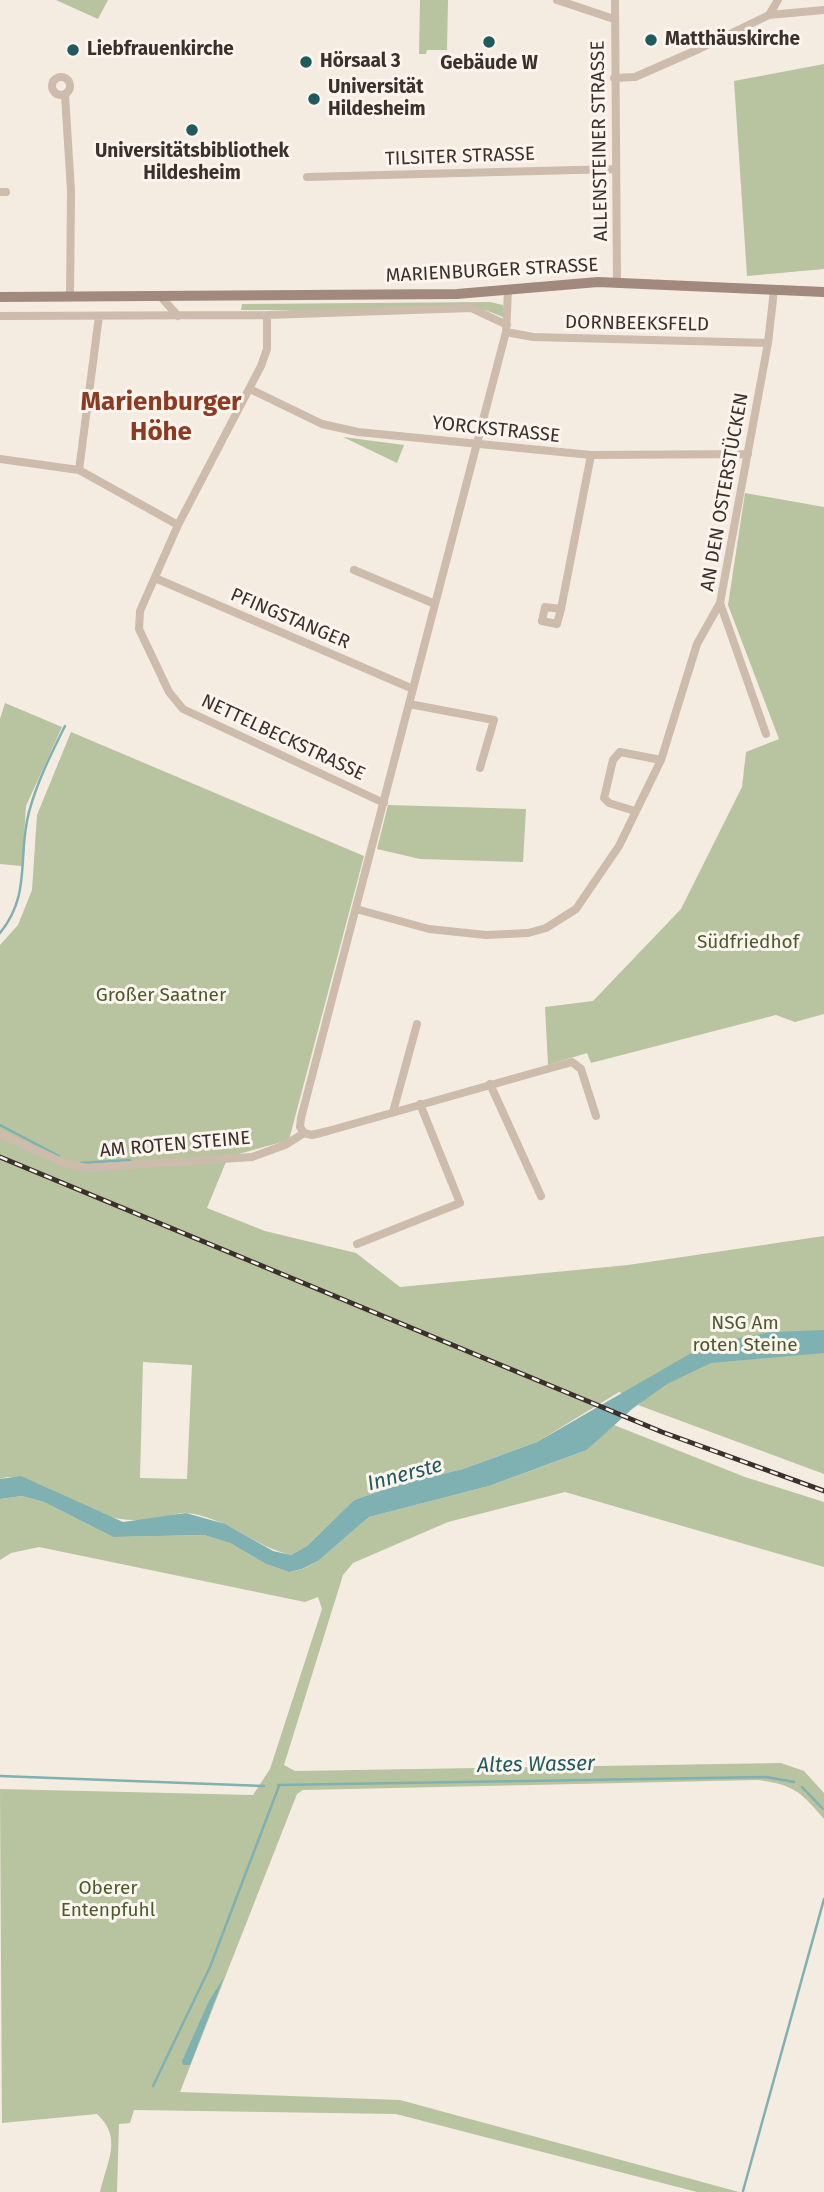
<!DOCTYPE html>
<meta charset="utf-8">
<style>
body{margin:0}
canvas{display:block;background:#f4ebe1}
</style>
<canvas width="824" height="2192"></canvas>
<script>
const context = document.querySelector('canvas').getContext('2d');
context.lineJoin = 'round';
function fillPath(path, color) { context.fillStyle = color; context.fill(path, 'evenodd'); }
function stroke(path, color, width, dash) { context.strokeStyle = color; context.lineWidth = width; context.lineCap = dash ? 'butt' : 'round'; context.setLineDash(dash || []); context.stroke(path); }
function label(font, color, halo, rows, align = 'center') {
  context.font = font + ' "Fira Sans",sans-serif'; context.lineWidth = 6; context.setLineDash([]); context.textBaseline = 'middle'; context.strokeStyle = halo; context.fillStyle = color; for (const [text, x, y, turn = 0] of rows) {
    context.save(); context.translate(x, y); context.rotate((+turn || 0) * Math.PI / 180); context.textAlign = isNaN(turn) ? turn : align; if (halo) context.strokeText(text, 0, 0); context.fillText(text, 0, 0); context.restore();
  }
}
const green = new Path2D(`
 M 56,0 L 108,0 L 98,19 Z
 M 420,0 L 448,0 L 447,50 L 427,50 L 426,54 L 419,54 Z
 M 824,64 L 824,269 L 747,276 L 734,81 Z
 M 490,302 L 503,305 L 503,317 L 485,310 L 241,310 L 242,304 Z
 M 343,437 L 404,445 L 397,463 Z
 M 745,493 L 824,507 L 824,1014 L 795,1022 L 776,1015 L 591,1063 L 587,1053 L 548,1065 L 545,1007 L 593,1001 L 681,909 L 742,787 L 746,752 L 779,739 L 728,605 Z
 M 5,703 L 62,727 L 26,806 L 22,866 L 0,864 L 0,719 Z
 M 71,732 L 364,856 L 289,1140 L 228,1157 L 207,1208 L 265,1231 L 356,1253 L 400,1287 L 628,1265 L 824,1236 L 824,1474 L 638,1405 L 641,1403 L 619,1392 L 537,1442 L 463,1469 L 401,1484 L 354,1500 L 307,1546 L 291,1555 C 255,1547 226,1517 187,1513 C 179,1512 170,1517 161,1518 C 127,1522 116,1521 84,1507 C 63,1498 23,1469 0,1479 L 0,945 L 18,925 L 32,890 L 37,815 ZM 143,1362 L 192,1365 L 187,1479 L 140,1478 Z
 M 388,805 L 526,809 L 523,862 L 420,859 L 377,849 Z
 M 614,1425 L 745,1477 L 824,1502 L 824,1567 L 565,1492 L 448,1522 L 353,1563 L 343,1575 L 284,1765 L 295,1771 L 781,1763 L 804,1771 L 824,1793 L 824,1819 C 800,1791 794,1785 758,1780 L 303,1790 L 297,1794 L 180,2092 L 400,2100 L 739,2192 L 697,2192 L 396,2114 L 134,2110 L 130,2123 L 119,2124 L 117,2192 L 100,2192 C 107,2161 123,2138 97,2114 L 2,2123 L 0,1789 L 253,1795 L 270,1769 L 322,1609 L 318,1597 L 305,1602 L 39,1547 L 11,1553 L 0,1560 L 0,1499 L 22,1496 L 44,1502 L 113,1537 L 204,1535 L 230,1543 L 266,1564 L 289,1572 L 303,1569 L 318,1561 L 369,1517 L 489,1486 L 533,1470 L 587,1450 Z`);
const water = new Path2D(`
 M 824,1330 L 824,1353 L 711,1363 L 667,1384 L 632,1409 L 587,1450 L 489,1486 L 369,1517 L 318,1561 L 302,1569 L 289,1572 L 266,1564 L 230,1543 L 204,1535 L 113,1537 L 44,1502 L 22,1496 L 0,1499 L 0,1479 L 21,1476 L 123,1522 L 186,1513 L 225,1524 L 273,1551 L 291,1555 L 307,1546 L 354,1500 L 401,1484 L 463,1469 L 537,1442 L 707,1344 L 772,1332 Z
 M 224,1977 L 190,2065 L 183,2065 L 182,2061 L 209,2001 Z`);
const stream = new Path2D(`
 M 0,933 C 32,894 17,856 29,812 C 37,782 51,754 65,726
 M 0,1125 L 59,1156
 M 81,1163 L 130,1160
 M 0,1776 L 264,1786
 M 278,1785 L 766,1777 L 794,1782
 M 802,1787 L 823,1809
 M 153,2086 L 210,1967 L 279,1786
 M 743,2191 L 824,1899`);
const minor = new Path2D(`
 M 557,0 L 614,19
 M 615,0 L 617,282
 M 769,15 L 824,10
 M52 86a9 9 0 1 1 18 0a9 9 0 1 1-18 0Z
 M 614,78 L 635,77 L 699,49 L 769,15 L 778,0
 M 65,95 L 71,191 L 70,297
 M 307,177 L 614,169
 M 0,192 L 6,192
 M 161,297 L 178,316
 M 267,315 L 267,349 L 261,366 L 178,525 L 140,611 L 139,629 L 169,692 L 183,709 L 384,803
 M 0,316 L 267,315 L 471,308 L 507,325
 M 506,332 L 533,337 L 768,343
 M 250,389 L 322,424 L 358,432 L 591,455 L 748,454
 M 0,459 L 79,470 L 178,525
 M 79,470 L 99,316
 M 354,570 L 435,604
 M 155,578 L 413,689
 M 561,609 L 545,607 L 542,621 L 557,624 L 561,609 L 591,455
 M 409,704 L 494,720 L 480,768
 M 766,734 L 720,603 L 768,343 L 774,290
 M 635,811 L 609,803 L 604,798 L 613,760 L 620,752 L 661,760
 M 356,909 L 429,929 L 486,935 L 528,933 L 546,928 L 576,909 L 619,846 L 661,760 L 697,644 L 720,603
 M 490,1084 L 541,1196
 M 393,1112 L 417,1024
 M 304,1133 L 300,1127 L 301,1118 L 506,332 L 508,291
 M 0,1134 L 64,1163 L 86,1168 L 252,1157 L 285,1145 L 304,1133 L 312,1135 L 328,1131 L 572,1062 L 581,1069 L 596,1116
 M 357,1244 L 460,1203 L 420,1104`);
const secondary = new Path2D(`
 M 0,297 L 457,294 L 598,282 L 824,292`);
const rail = new Path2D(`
 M 0,1157 L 662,1432 L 824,1491`);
const markers = [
 [651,40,7,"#1f5a5e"],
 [489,42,7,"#1f5a5e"],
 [73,50,7,"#1f5a5e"],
 [306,62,7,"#1f5a5e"],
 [314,99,7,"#1f5a5e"],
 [192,130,7,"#1f5a5e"]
];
const poiNames = [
 ["Matthäuskirche",665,40],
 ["Liebfrauenkirche",87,50],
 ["Hörsaal 3",320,62],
 ["Gebäude W",489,64,"center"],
 ["Universität",328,88],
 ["Hildesheim",328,110],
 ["Universitätsbibliothek",192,152,"center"],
 ["Hildesheim",192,174,"center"]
];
const streetNames = [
 ["ALLENSTEINER STRASSE",600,141,-91],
 ["TILSITER STRASSE",460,157,-2],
 ["MARIENBURGER STRASSE",492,271,-3],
 ["DORNBEEKSFELD",637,324,1],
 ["YORCKSTRASSE",496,430,6],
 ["AN DEN OSTERSTÜCKEN",725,492,-80],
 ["PFINGSTANGER",290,619,23],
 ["NETTELBECKSTRASSE",283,738,25],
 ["AM ROTEN STEINE",175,1145,-5]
];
const parkNames = [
 ["Südfriedhof",748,943],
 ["Großer Saatner",161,996],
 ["NSG Am",745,1324],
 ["roten Steine",745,1346],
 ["Oberer",108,1889],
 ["Entenpfuhl",108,1911]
];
const waterNames = [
 ["Innerste",405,1475,-15],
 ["Altes Wasser",536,1765,-1]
];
const districtNames = [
 ["Marienburger",161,403],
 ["Höhe",161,433]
];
fillPath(green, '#b8c4a0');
fillPath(water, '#7fb0b2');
stroke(stream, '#7fb0b2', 2.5);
stroke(minor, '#cdbbac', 8);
stroke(secondary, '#a18a7d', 10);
stroke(rail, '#3b302b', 5);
stroke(rail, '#fbf5ee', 2.5, [8]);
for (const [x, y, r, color] of markers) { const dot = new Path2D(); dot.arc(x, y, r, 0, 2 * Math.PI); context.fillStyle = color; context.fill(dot); stroke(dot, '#fbf5ee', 2.5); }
label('bold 19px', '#3b302b', '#fbf5ee', poiNames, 'left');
label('19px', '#3b302b', '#fbf5ee', streetNames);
label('19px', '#4a5a2e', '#fbf5ee', parkNames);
label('italic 21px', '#1f5a5e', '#fbf5ee', waterNames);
label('bold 26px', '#8c3b22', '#fbf5ee', districtNames);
</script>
